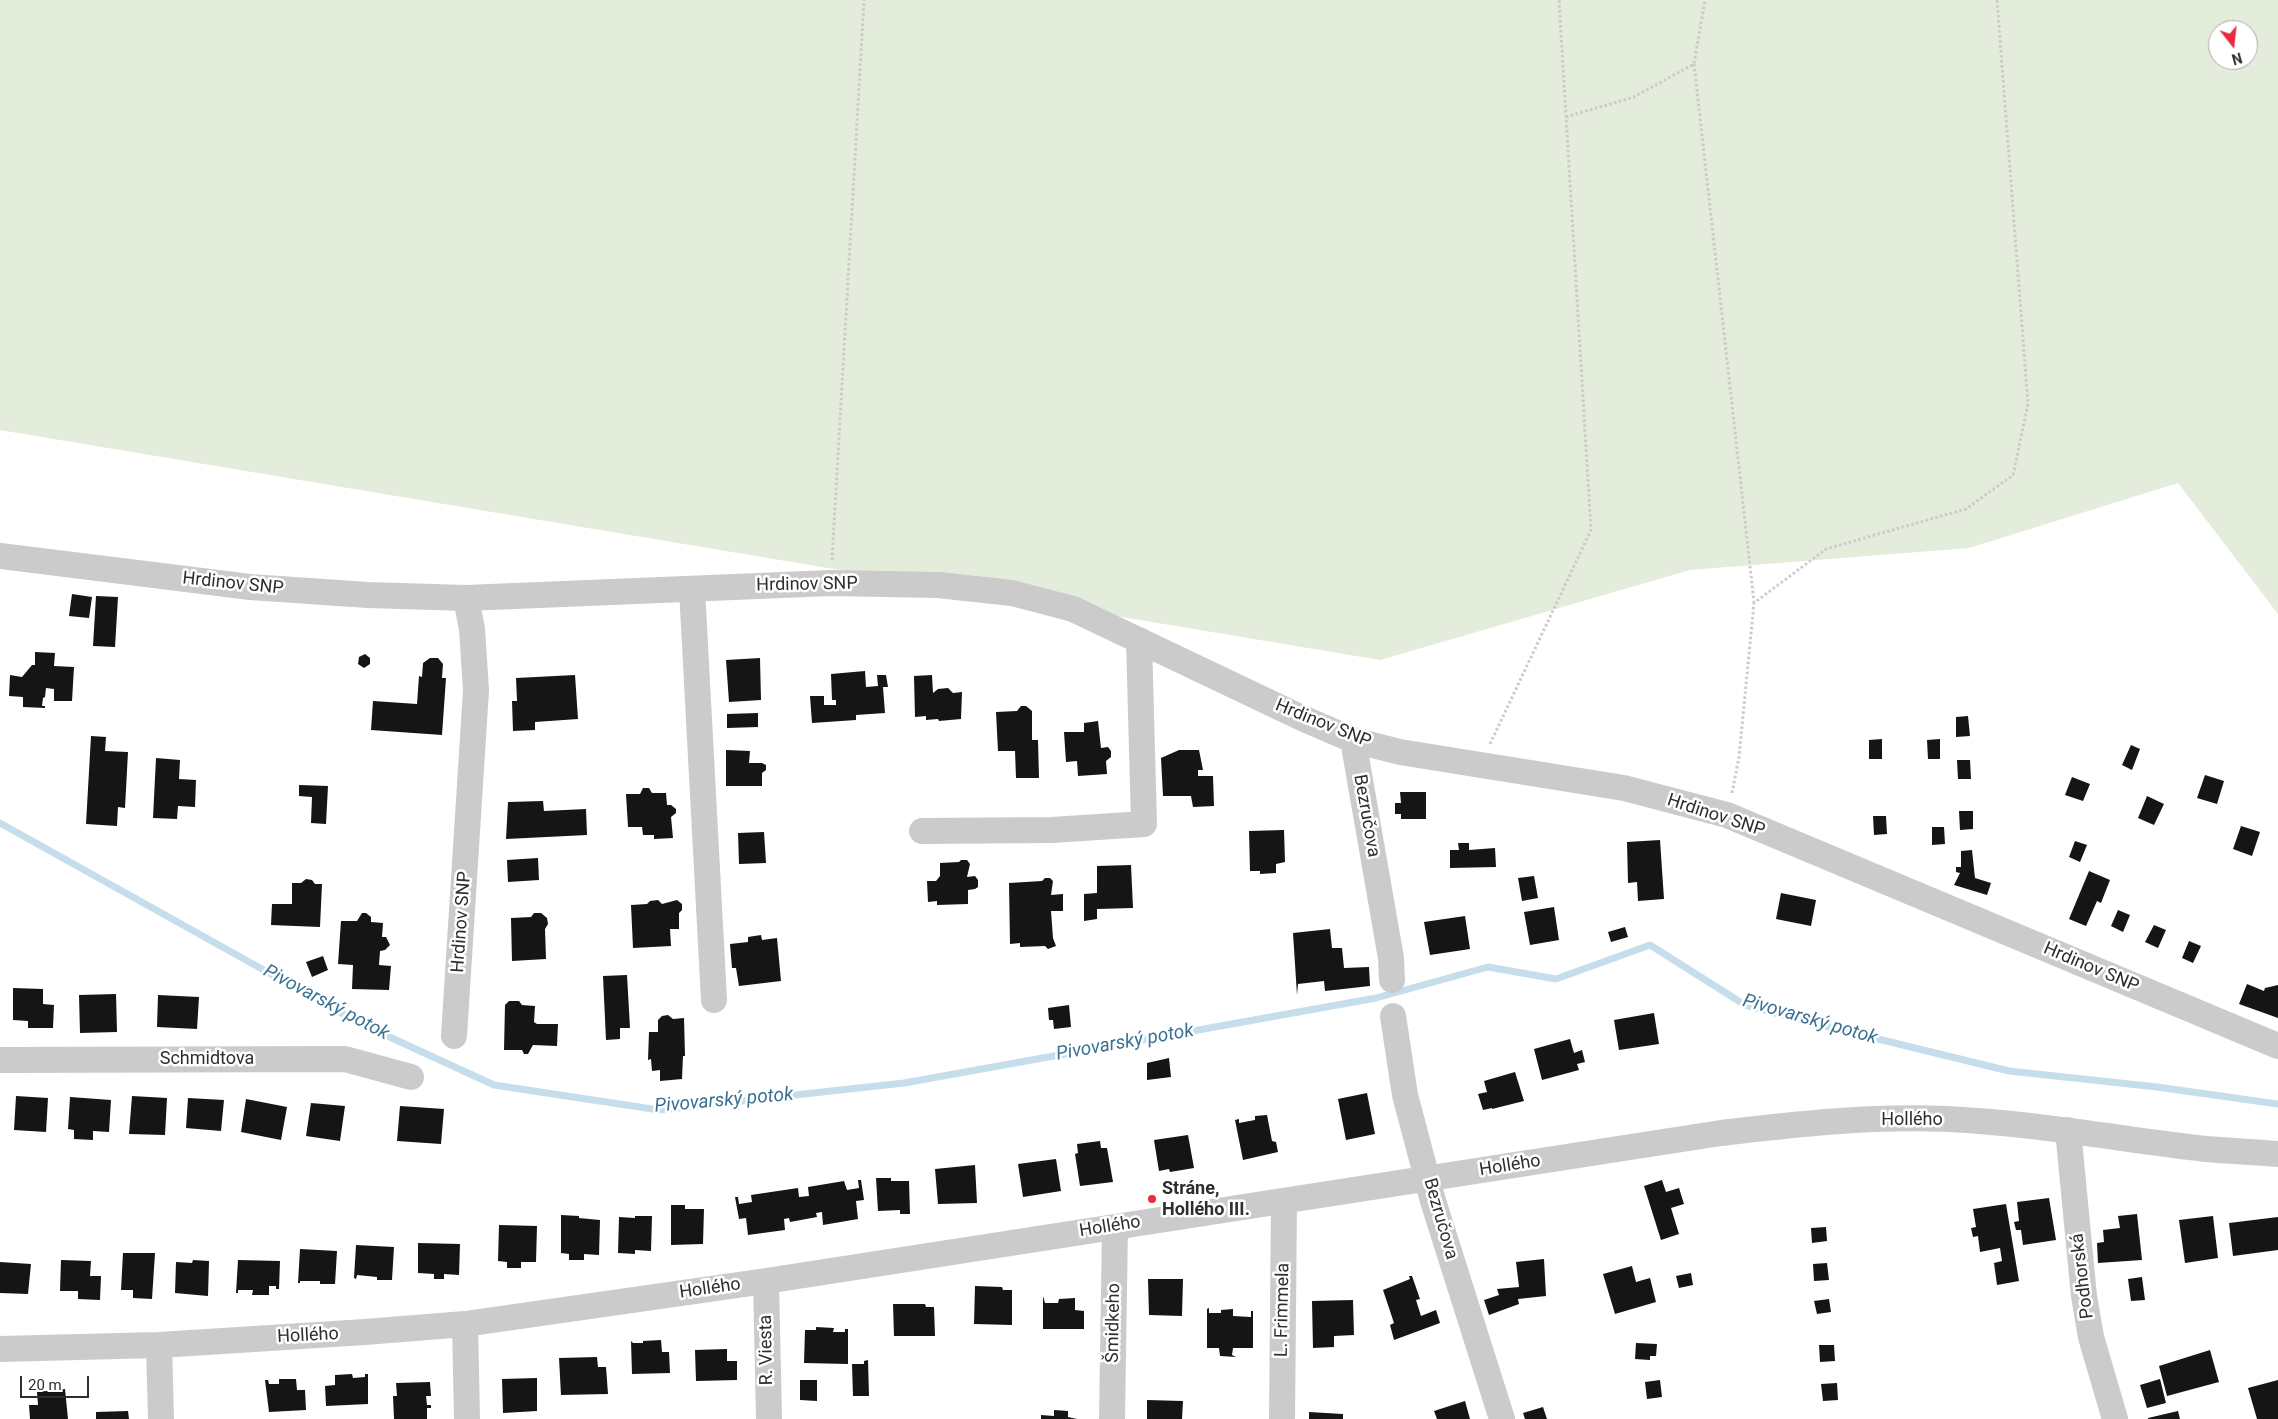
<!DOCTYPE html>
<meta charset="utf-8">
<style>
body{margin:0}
#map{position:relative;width:2278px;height:1419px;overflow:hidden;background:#fff;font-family:Roboto,sans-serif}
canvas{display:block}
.north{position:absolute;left:2208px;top:20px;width:50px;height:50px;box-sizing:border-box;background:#fff;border:1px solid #ababab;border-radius:50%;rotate:164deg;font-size:14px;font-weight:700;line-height:20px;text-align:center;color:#2e2e2e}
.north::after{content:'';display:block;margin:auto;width:18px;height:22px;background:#ea2b3d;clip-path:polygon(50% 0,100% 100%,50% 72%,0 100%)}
.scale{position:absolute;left:20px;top:1376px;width:69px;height:22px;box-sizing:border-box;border:2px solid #2e2e2e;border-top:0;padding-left:6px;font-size:15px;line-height:18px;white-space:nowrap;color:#2e2e2e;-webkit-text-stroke:4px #fff;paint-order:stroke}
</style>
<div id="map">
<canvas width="2278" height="1419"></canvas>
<div class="north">N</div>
<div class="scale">20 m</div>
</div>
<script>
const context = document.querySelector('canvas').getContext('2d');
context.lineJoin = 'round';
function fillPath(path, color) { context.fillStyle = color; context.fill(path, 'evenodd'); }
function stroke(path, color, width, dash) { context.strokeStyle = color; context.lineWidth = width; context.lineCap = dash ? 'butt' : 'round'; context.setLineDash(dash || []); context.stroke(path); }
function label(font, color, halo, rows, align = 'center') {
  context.font = font + ' Roboto,sans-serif'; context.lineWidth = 5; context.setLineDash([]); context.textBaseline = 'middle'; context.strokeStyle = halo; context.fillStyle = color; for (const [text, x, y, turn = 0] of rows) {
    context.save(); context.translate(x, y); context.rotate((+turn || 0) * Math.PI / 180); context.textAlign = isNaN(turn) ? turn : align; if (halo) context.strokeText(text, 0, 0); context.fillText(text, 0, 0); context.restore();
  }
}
const green = new Path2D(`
 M 0,0 L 2278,0 L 2278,614 L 2178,483 L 1969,548 L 1690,570 L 1380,660 L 0,430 ZM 2218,30 L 2248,30 L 2248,60 L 2218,60 Z`);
const stream = new Path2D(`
 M 0,823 L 357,1022 L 494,1085 L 659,1110 L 904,1083 L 1376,998 L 1488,967 L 1556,979 L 1650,945 L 1745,1005 L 1833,1028 L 2009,1071 L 2157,1087 L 2278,1104`);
const building = new Path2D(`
 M 72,594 L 92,597 L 89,618 L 69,616 Z
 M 96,596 L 118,597 L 115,647 L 93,646 Z
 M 35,652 L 55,653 L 54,666 L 74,667 L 72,701 L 54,701 L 54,689 L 46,688 L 45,697 L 43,698 L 42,706 L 45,706 L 45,708 L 23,707 L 23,697 L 9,696 L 10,675 L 22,677 L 32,665 L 35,665 Z
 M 365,654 L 370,658 L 370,664 L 364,668 L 358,664 L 359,657 Z
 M 430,658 L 438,658 L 443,664 L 442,678 L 446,678 L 442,735 L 371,730 L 373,701 L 417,704 L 419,676 L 422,677 L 423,663 Z
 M 760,658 L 761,700 L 729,702 L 726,660 Z
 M 865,671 L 866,687 L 878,686 L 877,675 L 886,675 L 888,687 L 883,687 L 885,713 L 856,715 L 856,720 L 812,723 L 810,696 L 824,696 L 824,705 L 836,705 L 836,700 L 832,700 L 831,674 Z
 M 575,675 L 578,719 L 535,722 L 535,730 L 513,731 L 512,701 L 517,701 L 516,678 Z
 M 932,675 L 933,693 L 938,689 L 948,688 L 953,693 L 962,692 L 961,719 L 939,721 L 938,719 L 926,720 L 926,716 L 915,717 L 914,676 Z
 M 1021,706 L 1026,706 L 1032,711 L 1032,740 L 1038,740 L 1039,778 L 1016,778 L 1015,751 L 998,751 L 996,712 L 1017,711 Z
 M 758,713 L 758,727 L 727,728 L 727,714 Z
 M 1968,716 L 1970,736 L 1956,737 L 1956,717 Z
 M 1098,721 L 1101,748 L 1108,747 L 1111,751 L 1111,757 L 1106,761 L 1107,774 L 1078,776 L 1077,761 L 1066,762 L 1064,732 L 1084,732 L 1084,723 Z
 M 91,736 L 106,737 L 105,751 L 128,752 L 125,808 L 118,807 L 117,826 L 86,824 Z
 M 1882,739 L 1882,759 L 1869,759 L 1869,740 Z
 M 1940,739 L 1940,759 L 1928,759 L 1927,740 Z
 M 2131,745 L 2140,749 L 2132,770 L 2122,765 Z
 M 726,750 L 750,751 L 749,763 L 762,763 L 766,765 L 766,770 L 762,773 L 762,786 L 726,786 Z
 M 1179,750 L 1199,750 L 1203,770 L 1198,770 L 1198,776 L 1213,776 L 1214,806 L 1193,807 L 1191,796 L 1163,796 L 1161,758 Z
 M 156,758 L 180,760 L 179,779 L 196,780 L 195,807 L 178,806 L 177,819 L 153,818 Z
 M 1957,760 L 1970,760 L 1971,779 L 1958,779 Z
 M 2205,775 L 2224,781 L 2217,804 L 2197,798 Z
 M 2072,777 L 2090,784 L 2083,801 L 2065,795 Z
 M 299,785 L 328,786 L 326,824 L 311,823 L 312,797 L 299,796 Z
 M 643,788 L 649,788 L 652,793 L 666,793 L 667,805 L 671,805 L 676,809 L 676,813 L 671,817 L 673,838 L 654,839 L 654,835 L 643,835 L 642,827 L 628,827 L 626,794 L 640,794 Z
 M 1400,792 L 1426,792 L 1426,819 L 1401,819 L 1401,814 L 1395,814 L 1395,803 L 1401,803 Z
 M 2147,796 L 2164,804 L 2154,825 L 2138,818 Z
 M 543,801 L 544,811 L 586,809 L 587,835 L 506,839 L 508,802 Z
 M 1959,811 L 1973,811 L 1973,829 L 1960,830 Z
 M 1873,816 L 1886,816 L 1887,834 L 1874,835 Z
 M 2241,826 L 2260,832 L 2252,856 L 2233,849 Z
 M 1932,827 L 1944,827 L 1945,844 L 1932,845 Z
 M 1284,830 L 1285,862 L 1276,864 L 1276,873 L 1260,874 L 1260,871 L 1250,871 L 1249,831 Z
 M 764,832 L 766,863 L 739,864 L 738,833 Z
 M 1660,840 L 1664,899 L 1638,901 L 1637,882 L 1628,883 L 1627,842 Z
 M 2075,841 L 2087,845 L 2080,862 L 2069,857 Z
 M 1458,843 L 1469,843 L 1469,850 L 1495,848 L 1496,867 L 1450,868 L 1450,850 L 1459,850 Z
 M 1972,850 L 1975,878 L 1991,883 L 1987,895 L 1954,885 L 1960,873 L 1956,872 L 1956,867 L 1961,867 L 1961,851 Z
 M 538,858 L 539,880 L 508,882 L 507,860 Z
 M 961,860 L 967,860 L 970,864 L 967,877 L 975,876 L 978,880 L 978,887 L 975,889 L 968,890 L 968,904 L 937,905 L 937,901 L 928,902 L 927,881 L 936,881 L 940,876 L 940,863 L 959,862 Z
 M 1131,865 L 1133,908 L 1097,909 L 1097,919 L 1084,921 L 1084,894 L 1097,893 L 1097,866 Z
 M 2089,871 L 2110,880 L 2101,903 L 2097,901 L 2086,926 L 2069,919 Z
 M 1534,876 L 1538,898 L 1522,901 L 1518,878 Z
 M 1045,878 L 1050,878 L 1053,881 L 1051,895 L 1063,894 L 1063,911 L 1051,911 L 1053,938 L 1056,946 L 1048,949 L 1045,946 L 1020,947 L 1020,943 L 1010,944 L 1009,883 L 1042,881 Z
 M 306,879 L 312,880 L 315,884 L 322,884 L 320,927 L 271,925 L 272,904 L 292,904 L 292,883 L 301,883 Z
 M 1781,893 L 1816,900 L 1811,926 L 1776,919 Z
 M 658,900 L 662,904 L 677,900 L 682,904 L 682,910 L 679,913 L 679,929 L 670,929 L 671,946 L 633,948 L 631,905 L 647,904 L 650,901 Z
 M 1554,907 L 1559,940 L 1530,945 L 1524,912 Z
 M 2118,910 L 2130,915 L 2123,932 L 2111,926 Z
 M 362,913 L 366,913 L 371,917 L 371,922 L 383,923 L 382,937 L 386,937 L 390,945 L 385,950 L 380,951 L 379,965 L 391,966 L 389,990 L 352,989 L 353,965 L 338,964 L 341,921 L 357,921 Z
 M 534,913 L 541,913 L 547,918 L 548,924 L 545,929 L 546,959 L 512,961 L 511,918 L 531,917 Z
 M 1465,916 L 1470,949 L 1430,955 L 1424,922 Z
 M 2154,925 L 2166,930 L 2158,948 L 2145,942 Z
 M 1625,927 L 1628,937 L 1611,942 L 1608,932 Z
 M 1330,929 L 1332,948 L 1342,948 L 1344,968 L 1369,967 L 1370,986 L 1325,991 L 1324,981 L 1298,984 L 1297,995 L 1293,933 Z
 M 761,935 L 762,940 L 777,938 L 781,981 L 739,986 L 736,968 L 732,968 L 730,944 L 748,942 L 748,937 Z
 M 2189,941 L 2201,946 L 2193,963 L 2182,958 Z
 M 323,956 L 328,970 L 312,977 L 306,962 Z
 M 627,975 L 630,1028 L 620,1028 L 620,1039 L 606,1040 L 603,976 Z
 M 2247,984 L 2264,991 L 2265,988 L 2278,985 L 2278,1018 L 2239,1004 Z
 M 13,988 L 43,989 L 43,1004 L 54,1005 L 53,1028 L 28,1028 L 28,1021 L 13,1020 Z
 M 116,994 L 117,1032 L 80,1033 L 79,995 Z
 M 158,995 L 199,997 L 197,1029 L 157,1027 Z
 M 509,1001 L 519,1001 L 522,1005 L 535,1006 L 534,1022 L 537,1024 L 558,1024 L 557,1046 L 533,1045 L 528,1054 L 524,1054 L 522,1050 L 504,1050 L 505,1005 Z
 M 1069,1005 L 1071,1027 L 1054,1029 L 1053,1020 L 1049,1020 L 1048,1008 Z
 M 1654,1013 L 1659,1044 L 1619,1050 L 1614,1020 Z
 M 668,1015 L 673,1019 L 684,1018 L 685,1056 L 683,1056 L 682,1079 L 660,1081 L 660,1070 L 652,1071 L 651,1059 L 648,1060 L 649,1032 L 658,1032 L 658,1020 L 662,1016 Z
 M 1570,1039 L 1574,1053 L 1582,1050 L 1585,1062 L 1577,1064 L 1579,1070 L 1542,1080 L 1534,1049 Z
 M 1169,1058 L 1171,1077 L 1147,1080 L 1147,1063 Z
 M 1515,1072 L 1524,1101 L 1492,1109 L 1492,1108 L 1483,1110 L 1478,1094 L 1487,1092 L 1484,1081 Z
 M 1367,1093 L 1375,1134 L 1346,1140 L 1338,1099 Z
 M 16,1096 L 48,1098 L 46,1132 L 14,1130 Z
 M 132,1096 L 167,1098 L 165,1135 L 129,1134 Z
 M 70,1097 L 111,1100 L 109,1132 L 93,1131 L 93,1140 L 74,1139 L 74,1130 L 68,1129 Z
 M 188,1098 L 224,1100 L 221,1131 L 186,1128 Z
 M 246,1099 L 287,1107 L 281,1140 L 241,1132 Z
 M 311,1103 L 345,1106 L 340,1141 L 306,1136 Z
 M 400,1106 L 444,1109 L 441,1144 L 397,1141 Z
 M 1267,1115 L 1272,1141 L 1276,1142 L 1278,1152 L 1243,1160 L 1235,1120 L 1239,1119 L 1239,1123 L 1255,1120 L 1255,1116 Z
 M 1188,1135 L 1194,1168 L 1170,1172 L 1169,1169 L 1159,1171 L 1154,1140 Z
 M 1100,1141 L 1101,1148 L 1107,1148 L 1113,1182 L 1080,1186 L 1075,1154 L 1078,1153 L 1077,1144 Z
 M 1056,1159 L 1061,1191 L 1023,1197 L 1018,1164 Z
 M 975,1165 L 977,1203 L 938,1204 L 935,1169 Z
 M 876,1178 L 891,1178 L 891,1181 L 909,1181 L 910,1214 L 900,1214 L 900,1210 L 878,1211 Z
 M 858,1180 L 861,1180 L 864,1200 L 856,1201 L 858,1219 L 823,1225 L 822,1212 L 816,1213 L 817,1217 L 790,1222 L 789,1218 L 784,1219 L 785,1230 L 748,1235 L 746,1218 L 739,1219 L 735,1197 L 738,1197 L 739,1204 L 752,1202 L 751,1195 L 798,1188 L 799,1197 L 809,1196 L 808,1187 L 844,1181 L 847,1190 L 859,1188 Z
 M 1662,1180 L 1666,1192 L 1679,1188 L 1684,1204 L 1671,1208 L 1679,1234 L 1661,1240 L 1644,1186 Z
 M 2049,1198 L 2056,1240 L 2023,1245 L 2021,1230 L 2016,1230 L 2014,1222 L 2019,1221 L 2017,1202 Z
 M 2006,1204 L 2019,1281 L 1997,1285 L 1994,1263 L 2002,1261 L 2000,1248 L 1980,1252 L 1978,1236 L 1973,1237 L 1971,1228 L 1976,1227 L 1973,1209 Z
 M 671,1205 L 685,1205 L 685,1209 L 704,1209 L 703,1244 L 671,1245 Z
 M 2137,1214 L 2142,1260 L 2098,1263 L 2097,1243 L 2104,1242 L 2103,1230 L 2120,1228 L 2118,1216 Z
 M 561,1215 L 579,1216 L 579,1218 L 600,1220 L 599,1255 L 584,1254 L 584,1260 L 569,1260 L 569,1254 L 561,1253 Z
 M 635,1216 L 652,1216 L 651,1251 L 635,1250 L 635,1254 L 618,1253 L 619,1217 L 635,1218 Z
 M 2213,1216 L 2218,1258 L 2185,1263 L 2179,1220 Z
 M 2278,1217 L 2278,1250 L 2233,1256 L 2229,1223 Z
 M 499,1225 L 537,1226 L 536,1262 L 521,1262 L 521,1268 L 507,1268 L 507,1262 L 498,1261 Z
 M 1826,1227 L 1827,1241 L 1812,1243 L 1811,1228 Z
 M 418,1243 L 460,1244 L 459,1275 L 444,1274 L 444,1279 L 434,1279 L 434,1274 L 418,1273 Z
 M 356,1245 L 394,1247 L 392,1280 L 377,1280 L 377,1277 L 357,1275 L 356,1279 L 354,1278 Z
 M 300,1249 L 337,1251 L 335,1284 L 320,1284 L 320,1281 L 300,1281 L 300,1283 L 298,1283 Z
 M 123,1253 L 155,1253 L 152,1299 L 133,1298 L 133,1290 L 121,1290 Z
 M 1544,1259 L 1546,1296 L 1518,1299 L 1519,1304 L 1489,1315 L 1484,1300 L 1499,1295 L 1497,1289 L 1519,1287 L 1516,1262 Z
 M 61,1260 L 91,1261 L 90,1276 L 101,1276 L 100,1300 L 78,1299 L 78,1291 L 60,1291 Z
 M 193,1260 L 209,1261 L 208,1296 L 175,1293 L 176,1262 L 192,1263 Z
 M 238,1260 L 280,1261 L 279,1289 L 276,1289 L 276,1286 L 269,1286 L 269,1295 L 252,1295 L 253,1290 L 238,1290 L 238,1293 L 236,1293 Z
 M 0,1262 L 31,1264 L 28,1294 L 0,1293 Z
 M 1827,1263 L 1829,1280 L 1814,1281 L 1813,1264 Z
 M 1632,1266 L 1636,1282 L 1650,1278 L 1656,1302 L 1615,1314 L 1603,1274 Z
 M 1691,1273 L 1693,1285 L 1679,1288 L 1676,1276 Z
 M 1409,1276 L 1412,1276 L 1420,1299 L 1416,1300 L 1421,1316 L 1436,1310 L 1440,1323 L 1394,1340 L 1390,1325 L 1394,1323 L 1383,1290 L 1410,1279 Z
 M 2142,1277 L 2145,1300 L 2131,1301 L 2128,1279 Z
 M 1148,1279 L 1183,1279 L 1182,1316 L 1149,1315 Z
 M 975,1286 L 1002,1287 L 1003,1290 L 1012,1290 L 1012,1325 L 974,1324 Z
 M 1043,1296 L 1045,1303 L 1058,1303 L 1059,1299 L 1075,1298 L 1075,1310 L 1084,1311 L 1084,1329 L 1043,1329 Z
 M 1829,1299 L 1831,1312 L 1817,1314 L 1814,1301 Z
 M 1353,1300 L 1354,1335 L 1334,1336 L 1334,1347 L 1313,1348 L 1312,1301 Z
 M 893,1304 L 925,1304 L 926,1307 L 934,1307 L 935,1336 L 894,1336 Z
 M 1209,1308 L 1209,1313 L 1221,1313 L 1221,1310 L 1233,1309 L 1233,1316 L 1251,1317 L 1251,1311 L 1253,1311 L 1253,1348 L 1233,1348 L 1232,1355 L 1236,1357 L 1220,1356 L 1219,1348 L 1207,1348 L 1207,1309 Z
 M 816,1327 L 834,1328 L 833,1332 L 845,1332 L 845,1329 L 848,1329 L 848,1364 L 804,1363 L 805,1330 L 816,1330 Z
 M 661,1340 L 662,1352 L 669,1352 L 670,1373 L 632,1374 L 631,1341 L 633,1343 L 643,1343 L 643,1341 Z
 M 1636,1343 L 1657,1344 L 1656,1356 L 1650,1356 L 1650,1360 L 1635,1359 Z
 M 1819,1345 L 1834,1345 L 1835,1361 L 1820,1362 Z
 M 727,1349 L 727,1361 L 737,1361 L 737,1380 L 696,1381 L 695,1350 Z
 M 2210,1350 L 2219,1382 L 2167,1396 L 2159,1366 Z
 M 597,1357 L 598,1367 L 606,1367 L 608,1394 L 561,1395 L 559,1358 Z
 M 868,1360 L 869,1396 L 853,1396 L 852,1364 L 864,1364 L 864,1361 Z
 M 352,1374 L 353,1378 L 365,1377 L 365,1374 L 368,1374 L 368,1404 L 326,1406 L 325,1386 L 335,1385 L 335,1375 Z
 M 537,1378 L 537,1411 L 503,1413 L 502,1379 Z
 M 279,1379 L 296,1379 L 297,1390 L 305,1390 L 306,1410 L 269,1412 L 265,1380 L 268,1380 L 269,1384 L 279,1384 Z
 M 2160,1379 L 2166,1403 L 2147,1408 L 2140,1385 Z
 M 800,1380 L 817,1380 L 817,1401 L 800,1400 Z
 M 1660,1380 L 1662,1397 L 1647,1399 L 1645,1382 Z
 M 2278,1380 L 2278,1419 L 2257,1419 L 2248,1388 Z
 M 430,1382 L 431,1396 L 426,1396 L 427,1405 L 431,1405 L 431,1408 L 427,1408 L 427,1419 L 394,1419 L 393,1396 L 397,1396 L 396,1383 Z
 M 1837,1383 L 1838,1400 L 1823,1401 L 1821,1384 Z
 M 65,1389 L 68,1419 L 30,1419 L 29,1405 L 38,1405 L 37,1392 Z
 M 1147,1400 L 1183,1401 L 1182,1419 L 1147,1419 Z
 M 1465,1401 L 1470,1419 L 1437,1419 L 1434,1411 Z
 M 1543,1407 L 1547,1419 L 1525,1419 L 1523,1413 Z
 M 1054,1410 L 1068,1411 L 1068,1417 L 1077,1419 L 1041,1419 L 1041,1415 L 1054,1416 Z
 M 128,1411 L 129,1419 L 96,1419 L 96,1412 Z
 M 2178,1411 L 2180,1419 L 2148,1419 L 2148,1418 Z
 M 1309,1412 L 1343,1414 L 1343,1419 L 1309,1419 Z`);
const path = new Path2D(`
 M 1694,64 L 1754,602
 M 1566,117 L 1634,97 L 1694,64 L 1705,0
 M 832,560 L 864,0
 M 1490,744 L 1591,530 L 1559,0
 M 1732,793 L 1739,757 L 1754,603 L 1826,549 L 1966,509 L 2013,475 L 2028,404 L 1997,0`);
const minor = new Path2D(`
 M 0,556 L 250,587 L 368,595 L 466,598 L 831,583 L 938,585 L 1012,593 L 1073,609 L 1302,718 L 1353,740 L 1400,752 L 1624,788 L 1727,815 L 2278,1046
 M 692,589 L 714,1000
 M 1353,740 L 1391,958 L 1392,980
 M 922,831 L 1052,830 L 1144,824 L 1139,640
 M 1393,1016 L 1405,1095 L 1433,1201 L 1502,1419
 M 454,1036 L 476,690 L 472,629 L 466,598
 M 0,1060 L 345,1059 L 411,1077
 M 2068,1130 L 2084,1296 L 2091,1337 L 2115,1419
 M 766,1281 L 769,1419
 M 465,1324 L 467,1419
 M 159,1345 L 161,1419
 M 0,1349 L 159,1345 L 365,1332 L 465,1324 L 766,1281 L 1721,1133 C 1796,1124 1871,1116 1947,1119 C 2034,1123 2120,1139 2206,1149 C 2230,1151 2254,1152 2278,1154
 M 1112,1419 L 1115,1227
 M 1282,1419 L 1284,1201`);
const markers = [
 [1152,1199,5,"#ea2b3d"]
];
const streetNames = [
 ["Hrdinov SNP",233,584,6],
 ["Hrdinov SNP",807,585,-1],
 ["Hrdinov SNP",1323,724,22],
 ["Bezručova",1366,816,80],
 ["Hrdinov SNP",1716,816,18],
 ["Hrdinov SNP",462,922,-86],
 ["Hrdinov SNP",2091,968,23],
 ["Schmidtova",207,1059],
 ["Hollého",1912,1120],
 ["Hollého",1510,1166,-9],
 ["Bezručova",1440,1219,74],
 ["Hollého",1110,1227,-9],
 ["Podhorská",2083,1276,-97],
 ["Hollého",710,1289,-8],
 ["L. Frimmela",1283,1310,-89],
 ["Šmidkeho",1114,1323,-89],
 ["Hollého",308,1336,-3],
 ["R. Viesta",767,1350,-91]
];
const poiNames = [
 ["Stráne,",1162,1189],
 ["Hollého III.",1162,1210]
];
const waterNames = [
 ["Pivovarský potok",326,1003,28],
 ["Pivovarský potok",1810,1020,16],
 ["Pivovarský potok",1125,1043,-10],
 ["Pivovarský potok",724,1101,-5]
];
fillPath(green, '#e4ecdb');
stroke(stream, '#c6deec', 7);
fillPath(building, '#151515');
stroke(path, '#cbcbcb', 3, [2.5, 2.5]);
stroke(minor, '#cbcbcb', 26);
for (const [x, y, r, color] of markers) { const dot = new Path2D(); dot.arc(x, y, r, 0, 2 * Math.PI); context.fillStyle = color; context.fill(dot); stroke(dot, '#fff', 2); }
label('18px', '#2e2e2e', '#fff', streetNames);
label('bold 18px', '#2e2e2e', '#fff', poiNames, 'left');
label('italic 19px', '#3a7292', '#fff', waterNames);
</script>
